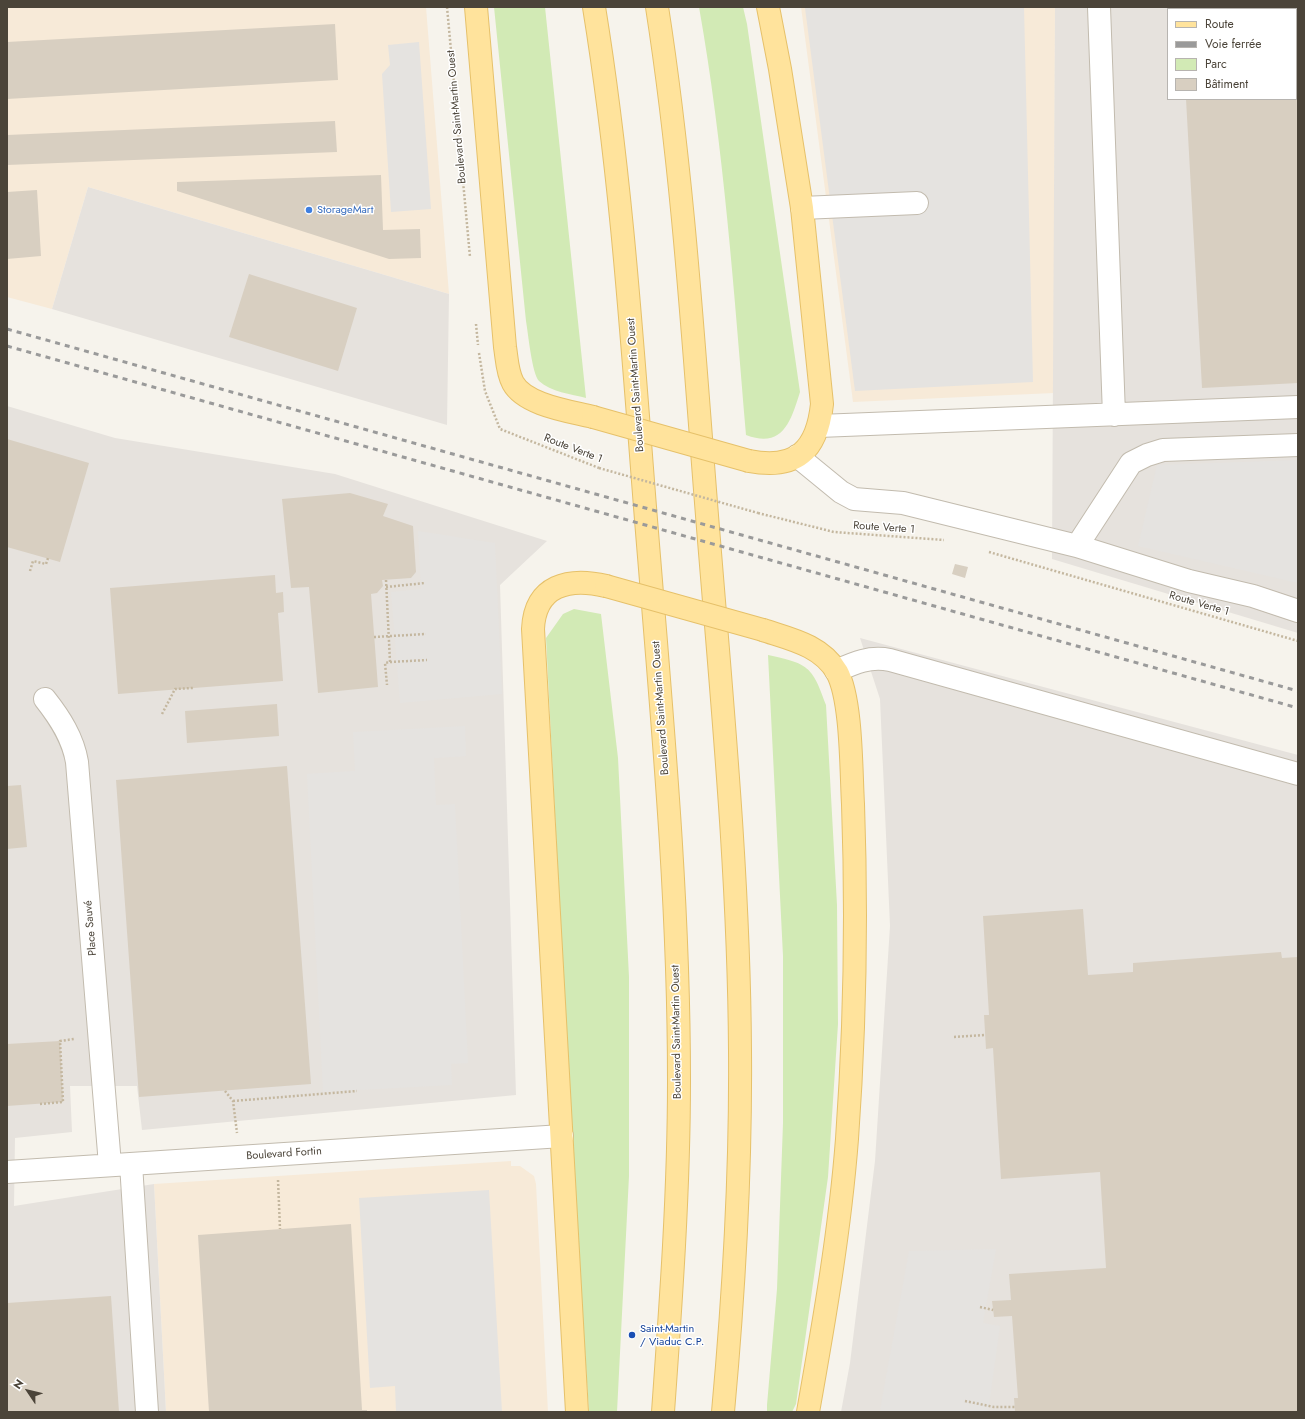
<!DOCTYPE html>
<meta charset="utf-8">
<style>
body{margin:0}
#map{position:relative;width:1305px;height:1419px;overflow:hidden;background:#f6f3ec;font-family:Jost,sans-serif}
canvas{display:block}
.frame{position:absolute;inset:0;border:8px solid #4b4439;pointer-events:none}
.legend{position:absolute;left:1167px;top:8px;width:130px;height:92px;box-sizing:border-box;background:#fff;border:1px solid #b7b4b0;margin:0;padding:5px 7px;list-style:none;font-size:12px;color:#4b4439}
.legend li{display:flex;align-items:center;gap:8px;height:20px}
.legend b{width:20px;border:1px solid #b7b4b0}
.north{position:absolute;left:8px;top:1371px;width:40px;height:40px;-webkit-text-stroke:3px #fff;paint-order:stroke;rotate:305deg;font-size:11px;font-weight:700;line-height:16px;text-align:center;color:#4b4439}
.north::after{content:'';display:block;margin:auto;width:14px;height:18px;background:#4b4439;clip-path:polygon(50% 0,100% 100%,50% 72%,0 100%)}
</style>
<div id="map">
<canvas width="1305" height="1419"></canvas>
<div class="frame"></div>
<ul class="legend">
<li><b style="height:5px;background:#ffe39c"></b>Route</li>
<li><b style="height:5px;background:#9a9a9a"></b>Voie ferrée</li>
<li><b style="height:11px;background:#d2eab5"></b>Parc</li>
<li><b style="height:11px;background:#d8cfc1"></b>Bâtiment</li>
</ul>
<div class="north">N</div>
</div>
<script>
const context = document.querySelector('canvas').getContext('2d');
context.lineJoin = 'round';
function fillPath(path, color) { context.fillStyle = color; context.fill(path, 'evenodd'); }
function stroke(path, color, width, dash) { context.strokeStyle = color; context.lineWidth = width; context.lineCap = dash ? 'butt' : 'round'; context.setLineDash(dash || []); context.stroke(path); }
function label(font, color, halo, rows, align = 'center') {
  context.font = font + ' Jost,sans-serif'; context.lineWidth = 3; context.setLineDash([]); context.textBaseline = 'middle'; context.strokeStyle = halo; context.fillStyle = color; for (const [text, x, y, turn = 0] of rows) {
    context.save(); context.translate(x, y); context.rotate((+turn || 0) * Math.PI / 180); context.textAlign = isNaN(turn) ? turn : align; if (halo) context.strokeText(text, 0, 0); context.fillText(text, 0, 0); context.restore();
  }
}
const commercial = new Path2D(`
 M 7,7 L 426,7 L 449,294 L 88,187 L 52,309 L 7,297 Z
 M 801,7 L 1055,7 L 1054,393 L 853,402 Z
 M 511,1161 L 511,1166 L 520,1166 L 534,1176 L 536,1184 L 548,1412 L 166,1412 L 154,1184 Z`);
const industrial = new Path2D(`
 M 1055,7 L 1298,7 L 1298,633 L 1052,559 ZM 1168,9 L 1296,9 L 1296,99 L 1168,99 Z
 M 88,187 L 449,294 L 447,425 L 52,309 Z
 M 7,406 L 115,438 L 335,474 L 547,541 L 500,585 L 516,1095 L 142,1130 L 137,1086 L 70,1086 L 72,1132 L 15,1138 L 14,1206 L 154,1184 L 166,1412 L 7,1412 Z
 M 860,638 L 1298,755 L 1298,1412 L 841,1412 L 850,1363 L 875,1161 L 890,926 L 880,699 Z`);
const green = new Path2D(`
 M 494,7 L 545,7 L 586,398 C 571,394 551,392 539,381 C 532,374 528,332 526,321 Z
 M 699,7 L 743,7 L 747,24 L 800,392 C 791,421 783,449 746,435 C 734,292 724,148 699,7 Z
 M 574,609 L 601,614 L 618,758 L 629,977 L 629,1176 L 617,1412 L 589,1412 L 573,1170 L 546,638 L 563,614 Z
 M 768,655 C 808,664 812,665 826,705 L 837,905 L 838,1024 L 828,1177 L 796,1404 L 792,1412 L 767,1412 L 767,1405 L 777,1289 L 783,1123 L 783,956 Z`);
const parking = new Path2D(`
 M 838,7 L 1024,7 L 1033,382 L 855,391 L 805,8 Z
 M 419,42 L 431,209 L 391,212 L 382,74 L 390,65 L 388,45 Z
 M 1298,460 L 1298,583 L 1138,546 L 1157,465 Z
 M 418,531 L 495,543 L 502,694 L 400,703 L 391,592 L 421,589 Z
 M 465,726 L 466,756 L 434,758 L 436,805 L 455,804 L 468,1063 L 451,1064 L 452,1085 L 323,1092 L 307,774 L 355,771 L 353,732 Z
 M 489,1190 L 502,1412 L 396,1412 L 395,1386 L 370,1388 L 359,1198 Z
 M 996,1249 L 983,1323 L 1000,1326 L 988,1412 L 881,1412 L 880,1410 L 909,1251 Z`);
const building = new Path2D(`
 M 1180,7 L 1298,7 L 1298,383 L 1202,388 L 1186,99 L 1296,99 L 1296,9 L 1181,9 Z
 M 335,24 L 338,80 L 7,99 L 7,42 Z
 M 335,121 L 337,152 L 7,165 L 7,135 Z
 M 381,175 L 383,230 L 420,229 L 421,258 L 389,259 L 177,191 L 177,182 Z
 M 37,190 L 41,256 L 7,259 L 7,192 Z
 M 249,274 L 357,308 L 338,371 L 229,337 Z
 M 7,439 L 89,463 L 60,562 L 7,547 Z
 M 350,493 L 388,504 L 383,516 L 413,526 L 416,572 L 411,578 L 382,580 L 383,586 L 377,593 L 371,594 L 378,687 L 318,693 L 309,587 L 291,588 L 282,499 Z
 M 955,564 L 968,567 L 965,578 L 952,574 Z
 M 275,575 L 276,593 L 283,592 L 284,612 L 278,613 L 283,681 L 118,694 L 110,588 Z
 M 277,704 L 279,736 L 187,743 L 185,711 Z
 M 287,766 L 311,1084 L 139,1097 L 116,780 Z
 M 21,785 L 27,847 L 7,849 L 7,786 Z
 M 1083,909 L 1088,975 L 1133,972 L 1133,963 L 1281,952 L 1282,958 L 1298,957 L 1298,1412 L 1015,1412 L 1014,1398 L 1018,1398 L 1012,1316 L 994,1317 L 992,1301 L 1011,1300 L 1009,1274 L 1106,1268 L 1100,1172 L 1001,1179 L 993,1048 L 986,1049 L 984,1015 L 989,1015 L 983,916 Z
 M 60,1041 L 63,1102 L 7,1106 L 7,1044 Z
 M 351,1224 L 362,1410 L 367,1410 L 367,1412 L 209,1412 L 198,1235 Z
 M 111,1296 L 119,1412 L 7,1412 L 7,1303 Z`);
const path = new Path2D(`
 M 447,7 L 470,257
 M 476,324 L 478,345
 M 479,353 L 485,391 L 500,429 L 599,468
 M 758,513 L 834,532 L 944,540
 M 989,552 L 1298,641
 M 30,571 L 33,561 L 46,564 L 48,558
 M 386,580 L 390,662 L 385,663 L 387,685
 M 386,587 L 425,583
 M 374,637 L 426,634
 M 390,662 L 427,660
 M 162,714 L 175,689 L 193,688
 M 954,1037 L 985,1035
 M 225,1091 L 233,1101 L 237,1133
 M 233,1101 L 357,1091
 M 40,1104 L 63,1102 L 60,1041 L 74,1039
 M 278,1180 L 280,1229
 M 980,1307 L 993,1310
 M 965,1401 L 994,1407 L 1015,1407`);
const minor = new Path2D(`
 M 1099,7 L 1114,415
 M 802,208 L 917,203
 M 819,426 L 1298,407
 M 797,456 L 841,492 L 854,499 L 903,503 L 1077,546 L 1189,581 L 1253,596 L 1298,611
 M 1077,546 L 1131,463 L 1147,455 L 1163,450 L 1298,445
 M 836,671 C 854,663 869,656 890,660 L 1298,774
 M 45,699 C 60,718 73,738 77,762 L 110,1165
 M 131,1164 L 147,1412
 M 7,1172 L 562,1136`);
const major = new Path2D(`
 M 476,7 L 505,347 C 507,359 507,372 513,383 C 525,405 569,411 593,417
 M 594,7 C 621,173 632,340 645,507 C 660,697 679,888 679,1080 C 679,1190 671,1301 663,1412
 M 657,7 C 684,180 694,354 708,528 C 722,702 739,877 740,1051 C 741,1172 734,1292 723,1412
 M 749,461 C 796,470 817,451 822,404 L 802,208 L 780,69 L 768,7
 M 763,630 C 790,639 821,645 837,672 C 852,700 851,771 853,804 C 857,916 855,1027 847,1139 C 840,1230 824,1322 808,1412
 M 577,1412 L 533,629 C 535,585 569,577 606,586`);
const rail = new Path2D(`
 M 7,329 L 1298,691
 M 7,346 L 1298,708`);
const pathBridge = new Path2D(`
 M 599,468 L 758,513`);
const majorBridge = new Path2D(`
 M 593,417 L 749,461
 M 606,586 L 763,630`);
const markers = [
 [309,210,4,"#3f7fe0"],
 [632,1335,4,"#1a4fb4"]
];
const streetNames = [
 ["Boulevard Saint-Martin Ouest",457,117,-95],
 ["Boulevard Saint-Martin Ouest",636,385,-94],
 ["Route Verte 1",573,449,21],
 ["Route Verte 1",884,528,4],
 ["Route Verte 1",1199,604,16],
 ["Boulevard Saint-Martin Ouest",661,708,-94],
 ["Place Sauvé",91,928,-95],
 ["Boulevard Saint-Martin Ouest",677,1032,-91],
 ["Boulevard Fortin",284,1154,-4]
];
const shopNames = [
 ["StorageMart",317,210]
];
const transitNames = [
 ["Saint-Martin",640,1329],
 ["/ Viaduc C.P.",640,1342]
];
fillPath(commercial, '#f7ead8');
fillPath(industrial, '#e6e2dd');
fillPath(green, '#d2eab5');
fillPath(parking, '#e5e3e0');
fillPath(building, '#d8cfc1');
stroke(minor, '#c2bbae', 24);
stroke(major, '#e6c16a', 24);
stroke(path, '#c4b79f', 2.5, [2, 2]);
stroke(minor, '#fff', 22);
stroke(major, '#ffe39c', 22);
stroke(rail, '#9a9a9a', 3, [5, 5]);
stroke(majorBridge, '#e6c16a', 24, []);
stroke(pathBridge, '#c4b79f', 2.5, [2, 2]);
stroke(majorBridge, '#ffe39c', 22);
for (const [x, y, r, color] of markers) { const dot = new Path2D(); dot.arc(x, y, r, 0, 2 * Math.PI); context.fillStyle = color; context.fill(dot); stroke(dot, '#fff', 1.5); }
label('11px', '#4b4439', '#fff', streetNames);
label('11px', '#366cbe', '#fff', shopNames, 'left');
label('11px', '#164399', '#fff', transitNames, 'left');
</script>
